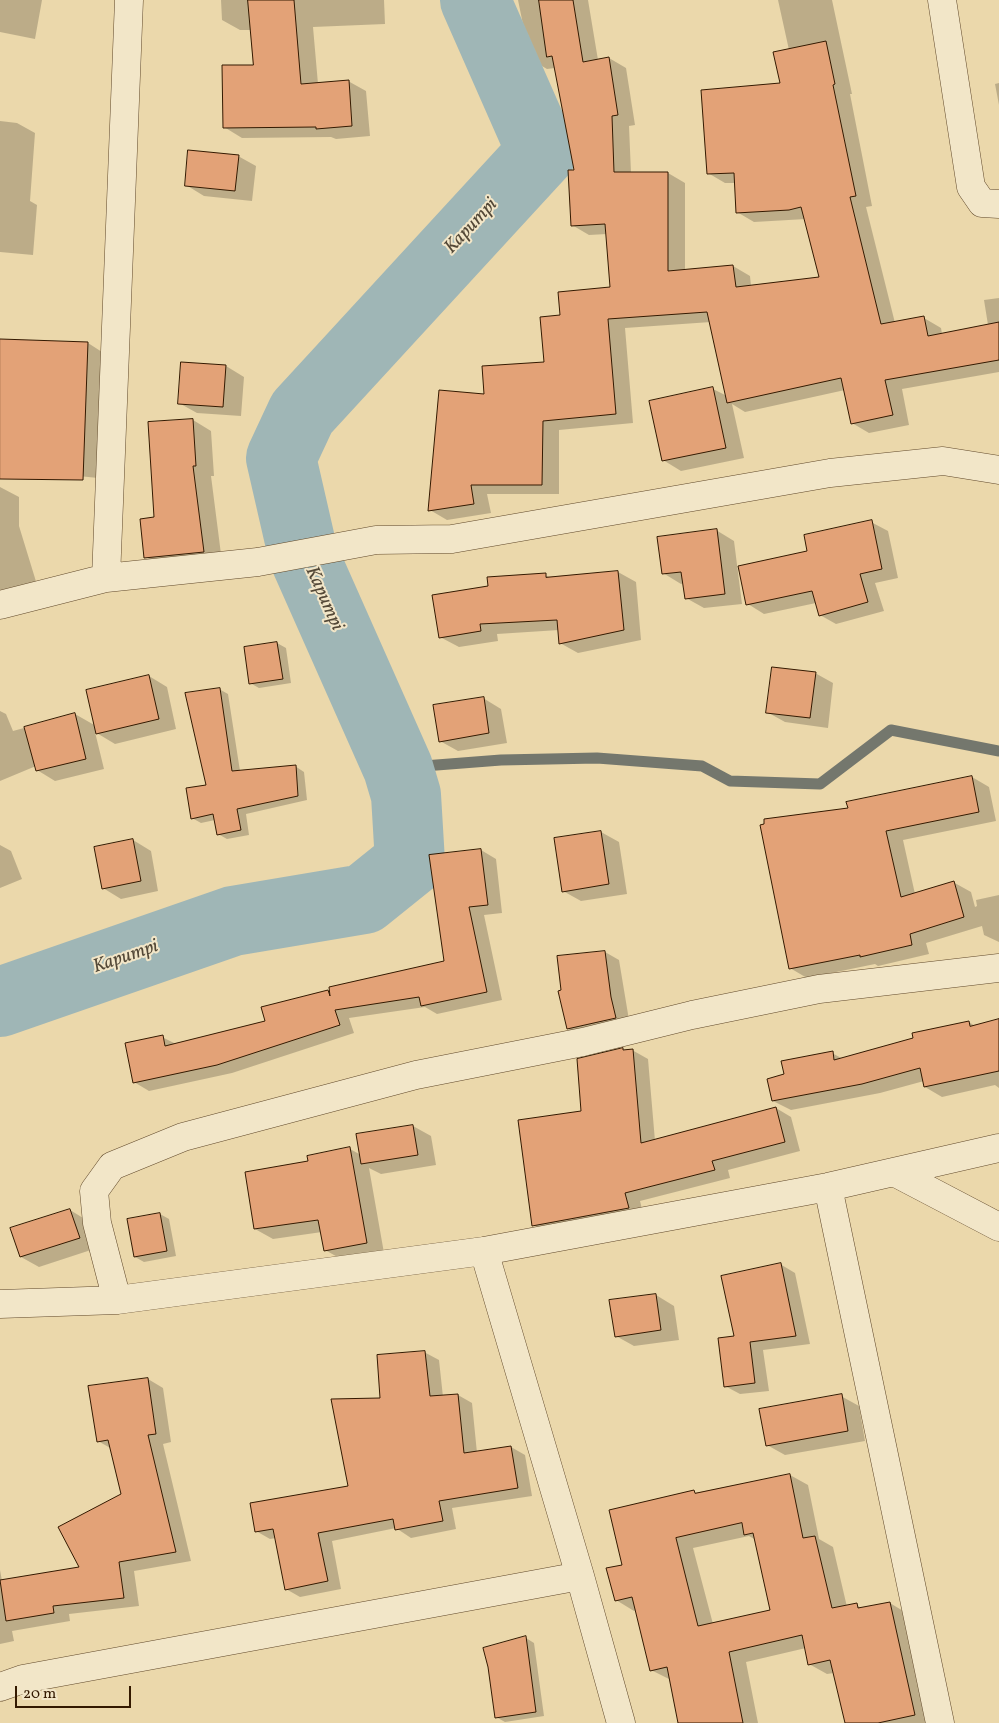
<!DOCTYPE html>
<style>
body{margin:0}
#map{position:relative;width:999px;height:1723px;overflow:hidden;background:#ebd8ab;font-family:Vollkorn,serif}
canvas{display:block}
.scale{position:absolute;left:15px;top:1686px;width:116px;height:22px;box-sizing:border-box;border:2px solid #331900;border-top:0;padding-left:6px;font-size:15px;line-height:18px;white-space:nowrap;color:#331900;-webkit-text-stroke:4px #f2e6c8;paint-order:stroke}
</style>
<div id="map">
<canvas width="999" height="1723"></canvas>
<div class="scale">20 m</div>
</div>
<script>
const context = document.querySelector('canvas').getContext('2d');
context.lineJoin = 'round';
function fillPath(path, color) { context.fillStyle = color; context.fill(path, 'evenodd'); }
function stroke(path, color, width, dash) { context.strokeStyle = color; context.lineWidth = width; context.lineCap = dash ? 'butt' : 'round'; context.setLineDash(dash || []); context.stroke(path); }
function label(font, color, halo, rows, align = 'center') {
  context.font = font + ' Vollkorn,serif'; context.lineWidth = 4; context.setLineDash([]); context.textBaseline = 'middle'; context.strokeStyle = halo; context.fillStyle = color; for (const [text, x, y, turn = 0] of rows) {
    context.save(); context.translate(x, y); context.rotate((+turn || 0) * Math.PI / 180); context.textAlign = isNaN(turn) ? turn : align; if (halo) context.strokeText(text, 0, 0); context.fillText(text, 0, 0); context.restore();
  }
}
const shadow = new Path2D(`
 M 0,0 L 42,0 L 35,39 L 0,32 Z
 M 221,0 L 384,0 L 385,24 L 313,27 L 318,84 L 348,81 L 366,91 L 370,136 L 336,139 L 331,137 L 242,138 L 224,127 L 254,66 L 251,30 L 240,30 L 222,20 Z
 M 518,0 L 588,0 L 598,60 L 609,58 L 626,68 L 635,125 L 629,126 L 631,173 L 668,173 L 685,183 L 685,271 L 733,266 L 750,276 L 751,286 L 821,278 L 806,219 L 754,222 L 737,212 L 736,183 L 725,183 L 708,173 L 781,85 L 789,50 L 778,0 L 832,0 L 852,94 L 850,94 L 872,206 L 866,207 L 895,323 L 924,318 L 941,328 L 942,334 L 988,325 L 984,300 L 999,298 L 999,372 L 902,389 L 909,425 L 869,433 L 852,423 L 845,390 L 745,412 L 732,404 L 744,458 L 681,471 L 663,460 L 713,389 L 727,396 L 711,322 L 625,328 L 633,423 L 559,430 L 559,494 L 487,494 L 491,513 L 447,520 L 430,510 L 485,395 L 546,364 L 562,316 L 611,288 L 607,234 L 589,235 L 572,225 L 576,171 L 555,68 L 547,69 L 530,59 Z
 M 999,83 L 999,105 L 995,84 Z
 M 0,121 L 17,123 L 35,133 L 30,201 L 37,205 L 33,255 L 0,252 Z
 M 238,156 L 256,166 L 252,201 L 204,196 L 186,185 Z
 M 0,339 L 88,343 L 102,352 L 98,478 L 0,468 Z
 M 182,363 L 226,366 L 244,377 L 241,416 L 197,413 L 179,403 Z
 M 193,420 L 211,431 L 214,476 L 211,476 L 222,562 L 164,568 L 146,557 L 155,518 Z
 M 0,487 L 19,497 L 19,526 L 38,588 L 0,600 Z
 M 871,522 L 888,531 L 898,578 L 875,583 L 884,611 L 836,624 L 820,615 L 816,603 L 764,614 L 748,604 Z
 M 716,530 L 734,541 L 742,604 L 704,608 L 686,598 L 684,583 L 681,584 L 663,573 Z
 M 618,572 L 636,582 L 641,640 L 578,653 L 560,643 L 559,630 L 497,634 L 498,641 L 459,647 L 440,637 L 489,587 L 545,575 L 551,578 Z
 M 277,643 L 286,648 L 291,683 L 259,688 L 250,683 L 245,648 Z
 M 815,673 L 833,683 L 828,728 L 785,722 L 767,712 Z
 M 149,676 L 167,687 L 176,729 L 115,744 L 95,732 L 104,769 L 55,781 L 37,770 L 36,766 L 0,781 L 0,711 L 6,714 L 13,731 L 75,714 L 96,726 Z
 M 219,689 L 228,694 L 240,771 L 295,766 L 304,772 L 307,800 L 246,814 L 249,835 L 227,839 L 218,834 L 215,820 L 201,823 L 192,818 L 208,786 Z
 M 483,698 L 501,709 L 507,743 L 458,751 L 440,741 Z
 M 972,777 L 989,787 L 996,821 L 903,840 L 915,894 L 953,882 L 971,892 L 975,907 L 977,906 L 976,900 L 999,895 L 999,942 L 984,935 L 982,926 L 926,943 L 929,954 L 878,966 L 875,964 L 807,978 L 790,968 L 849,809 L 848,803 Z
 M 601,832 L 619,842 L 627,894 L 581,901 L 563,891 L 555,839 Z
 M 133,840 L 151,851 L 158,891 L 121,899 L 103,888 Z
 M 0,845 L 11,851 L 22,879 L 0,888 Z
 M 481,850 L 496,859 L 502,913 L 484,915 L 502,1000 L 437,1014 L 425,1007 L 349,1018 L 354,1033 L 232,1073 L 149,1091 L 134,1082 L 162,1037 L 176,1044 L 267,1022 L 328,991 L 331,993 L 445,962 Z
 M 605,952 L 619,960 L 630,1026 L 582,1037 L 568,1029 L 562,991 Z
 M 999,1020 L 999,1088 L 995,1085 L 942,1097 L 925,1087 L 924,1081 L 880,1093 L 791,1110 L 773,1101 L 785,1075 L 832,1053 L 843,1059 L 969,1022 L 975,1026 Z
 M 623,1050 L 632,1050 L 648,1059 L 655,1141 L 776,1108 L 791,1117 L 800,1151 L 728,1170 L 730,1178 L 640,1201 L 644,1217 L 549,1234 L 534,1225 L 583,1112 Z
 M 413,1126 L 431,1136 L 436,1165 L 381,1174 L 369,1168 L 384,1253 L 343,1260 L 325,1250 L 322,1232 L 273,1239 L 255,1229 L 310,1162 L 350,1149 L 361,1155 Z
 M 70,1210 L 88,1221 L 97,1248 L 39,1267 L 21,1257 Z
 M 160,1214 L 169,1219 L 176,1256 L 144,1262 L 135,1257 Z
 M 780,1264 L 795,1273 L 810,1344 L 763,1350 L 769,1391 L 740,1394 L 725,1386 L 735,1337 Z
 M 656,1295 L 674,1306 L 679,1340 L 634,1346 L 616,1336 Z
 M 424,1352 L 439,1360 L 443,1397 L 458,1395 L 472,1403 L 477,1453 L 511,1447 L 525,1455 L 532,1496 L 452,1508 L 456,1529 L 411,1538 L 396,1528 L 332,1541 L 341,1589 L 300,1597 L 286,1589 L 276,1538 L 270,1539 L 256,1531 L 349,1487 L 382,1399 Z
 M 148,1379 L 163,1388 L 171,1442 L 163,1444 L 191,1561 L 134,1571 L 139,1606 L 69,1614 L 70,1621 L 12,1631 L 14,1641 L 0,1644 L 0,1570 L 2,1581 L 81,1568 L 123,1494 L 112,1449 L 98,1441 Z
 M 841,1396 L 859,1406 L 865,1441 L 785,1455 L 767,1445 Z
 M 790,1475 L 808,1485 L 819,1539 L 833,1547 L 847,1607 L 856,1605 L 863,1609 L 890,1603 L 908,1614 L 932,1723 L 846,1723 L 834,1673 L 827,1674 L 809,1664 L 806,1648 L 746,1662 L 758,1723 L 679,1723 L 671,1680 L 651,1670 L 637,1610 L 634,1611 L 616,1600 L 623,1566 L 694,1492 L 698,1494 ZM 749,1536 L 756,1540 L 772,1610 L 713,1624 L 693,1548 Z
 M 526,1638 L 534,1643 L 544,1716 L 505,1722 L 496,1717 Z`);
const stream = new Path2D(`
 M 398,768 L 501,760 L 597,758 L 702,766 L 730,781 L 820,784 L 891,730 L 999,751`);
const river = new Path2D(`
 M 0,1002 L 233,921 L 364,899 L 410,862 L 406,795 L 398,768 L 303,554 L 281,458 L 302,413 L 542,152 L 475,0`);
const building = new Path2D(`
 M 248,0 L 294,0 L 301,84 L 349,80 L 352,126 L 316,129 L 316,127 L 223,128 L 222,65 L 253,65 Z
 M 539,0 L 573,0 L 583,62 L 609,57 L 618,115 L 612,116 L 614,172 L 668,172 L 668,271 L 733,265 L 736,287 L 819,277 L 801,207 L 789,210 L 736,213 L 734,173 L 707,174 L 701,90 L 780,83 L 773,52 L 826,41 L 835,84 L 833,85 L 856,196 L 850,197 L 881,324 L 924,316 L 928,336 L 999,322 L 999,360 L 885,380 L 893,415 L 851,424 L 841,378 L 727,403 L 707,312 L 608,319 L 616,414 L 543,421 L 542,485 L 471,485 L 474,504 L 428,511 L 439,390 L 484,394 L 482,366 L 544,362 L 540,317 L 560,315 L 558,292 L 610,287 L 605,224 L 571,226 L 568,170 L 574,170 L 552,56 L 547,57 Z
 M 188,150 L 239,155 L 235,191 L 185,186 Z
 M 0,339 L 88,342 L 83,480 L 0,479 Z
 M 181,362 L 226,365 L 223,407 L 178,404 Z
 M 713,387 L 726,448 L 662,461 L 649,401 Z
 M 193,419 L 196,466 L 193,466 L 204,552 L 144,558 L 140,519 L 154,517 L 148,422 Z
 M 872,520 L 882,569 L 860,574 L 868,602 L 819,616 L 812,591 L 746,605 L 738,566 L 807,551 L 804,535 Z
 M 717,529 L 725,594 L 685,599 L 681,572 L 662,574 L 657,537 Z
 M 618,571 L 624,630 L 559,644 L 557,620 L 480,624 L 481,631 L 439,638 L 432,595 L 488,586 L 487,577 L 546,573 L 546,577 Z
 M 277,642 L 283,679 L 249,684 L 244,647 Z
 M 772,667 L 816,672 L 810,718 L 766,713 Z
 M 149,675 L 159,719 L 96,734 L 86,690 Z
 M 220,688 L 232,771 L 296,765 L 298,796 L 237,809 L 241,830 L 217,835 L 213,814 L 191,819 L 186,788 L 206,785 L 185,693 Z
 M 484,697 L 489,733 L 439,742 L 433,705 Z
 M 75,713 L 86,759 L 36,771 L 24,727 Z
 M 972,776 L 979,812 L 886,831 L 901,897 L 954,881 L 964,917 L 910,934 L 912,945 L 860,957 L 860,955 L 789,969 L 760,825 L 764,824 L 764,819 L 848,808 L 846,802 Z
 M 601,831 L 609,884 L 562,892 L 554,838 Z
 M 133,839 L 141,881 L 102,889 L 94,847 Z
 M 481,849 L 488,905 L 469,907 L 487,992 L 421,1006 L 419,997 L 335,1010 L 340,1025 L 217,1065 L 133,1083 L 125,1043 L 163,1035 L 165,1046 L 265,1021 L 261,1007 L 328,990 L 330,996 L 329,987 L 444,961 L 429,855 Z
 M 605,951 L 611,997 L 616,1018 L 567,1029 L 558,991 L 561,990 L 557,956 Z
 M 999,1019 L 999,1071 L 924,1087 L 920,1068 L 862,1084 L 772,1101 L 767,1079 L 784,1074 L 781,1061 L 833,1051 L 834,1060 L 913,1038 L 912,1033 L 969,1021 L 970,1026 Z
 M 623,1048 L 623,1050 L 633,1049 L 641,1143 L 776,1107 L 785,1142 L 712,1161 L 715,1170 L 625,1193 L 629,1208 L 532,1226 L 518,1120 L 581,1111 L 577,1059 Z
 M 413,1125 L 418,1155 L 361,1164 L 356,1134 Z
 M 350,1147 L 367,1243 L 324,1251 L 318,1220 L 254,1229 L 245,1172 L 308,1161 L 307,1156 Z
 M 70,1209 L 80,1238 L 20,1257 L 10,1228 Z
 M 160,1213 L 167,1251 L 134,1257 L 127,1219 Z
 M 781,1263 L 796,1336 L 750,1342 L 755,1383 L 724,1387 L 718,1338 L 734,1336 L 721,1276 Z
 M 656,1294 L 661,1330 L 615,1337 L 609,1300 Z
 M 425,1351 L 430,1396 L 458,1394 L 464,1453 L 511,1446 L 518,1488 L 439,1501 L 443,1521 L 395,1530 L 393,1519 L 318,1533 L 328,1581 L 285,1590 L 273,1529 L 255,1532 L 250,1503 L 348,1486 L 331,1399 L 380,1398 L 377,1355 Z
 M 148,1378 L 156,1434 L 148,1435 L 176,1552 L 119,1562 L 124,1598 L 53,1606 L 54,1613 L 6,1621 L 0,1580 L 79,1567 L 58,1527 L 121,1494 L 108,1440 L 97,1442 L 88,1386 Z
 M 842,1394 L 848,1431 L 766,1446 L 759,1409 Z
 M 790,1474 L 803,1538 L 815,1536 L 832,1608 L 857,1603 L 858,1608 L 890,1602 L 915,1715 L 878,1723 L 845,1723 L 830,1660 L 808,1665 L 802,1635 L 729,1652 L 743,1723 L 678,1723 L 667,1667 L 650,1671 L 632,1597 L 615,1601 L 606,1568 L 622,1565 L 609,1510 L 694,1490 L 695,1493 ZM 742,1523 L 744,1535 L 753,1533 L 770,1610 L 698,1626 L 676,1538 Z
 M 526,1636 L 536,1712 L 495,1718 L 488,1667 L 483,1648 Z`);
const street = new Path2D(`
 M 942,0 L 971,187 L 982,203 L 999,204
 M 106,578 L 129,0
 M 0,605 L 106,578 L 258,562 L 376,540 L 452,539 L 830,473 L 943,461 L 999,470
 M 894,1172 L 999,1227
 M 828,1187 L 940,1723
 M 484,1251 L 580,1576 L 621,1723
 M 117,1300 L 97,1223 L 94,1191 L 112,1166 L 183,1137 L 416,1075 L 583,1042 L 692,1015 L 819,989 L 999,968
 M 0,1304 L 117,1300 L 484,1251 L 828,1187 L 999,1148
 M 0,1687 L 23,1679 L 580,1576`);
const waterNames = [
 ["Kapumpi",472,227,-47],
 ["Kapumpi",323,599,66],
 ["Kapumpi",126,958,-19]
];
fillPath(shadow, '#0003');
stroke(stream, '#74776d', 11);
stroke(river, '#9fb6b6', 70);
fillPath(building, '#e3a277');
stroke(building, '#331900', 1);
stroke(street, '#61492b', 29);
stroke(street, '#f2e6c8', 28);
label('italic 19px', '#534837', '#f2e6c8', waterNames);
</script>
